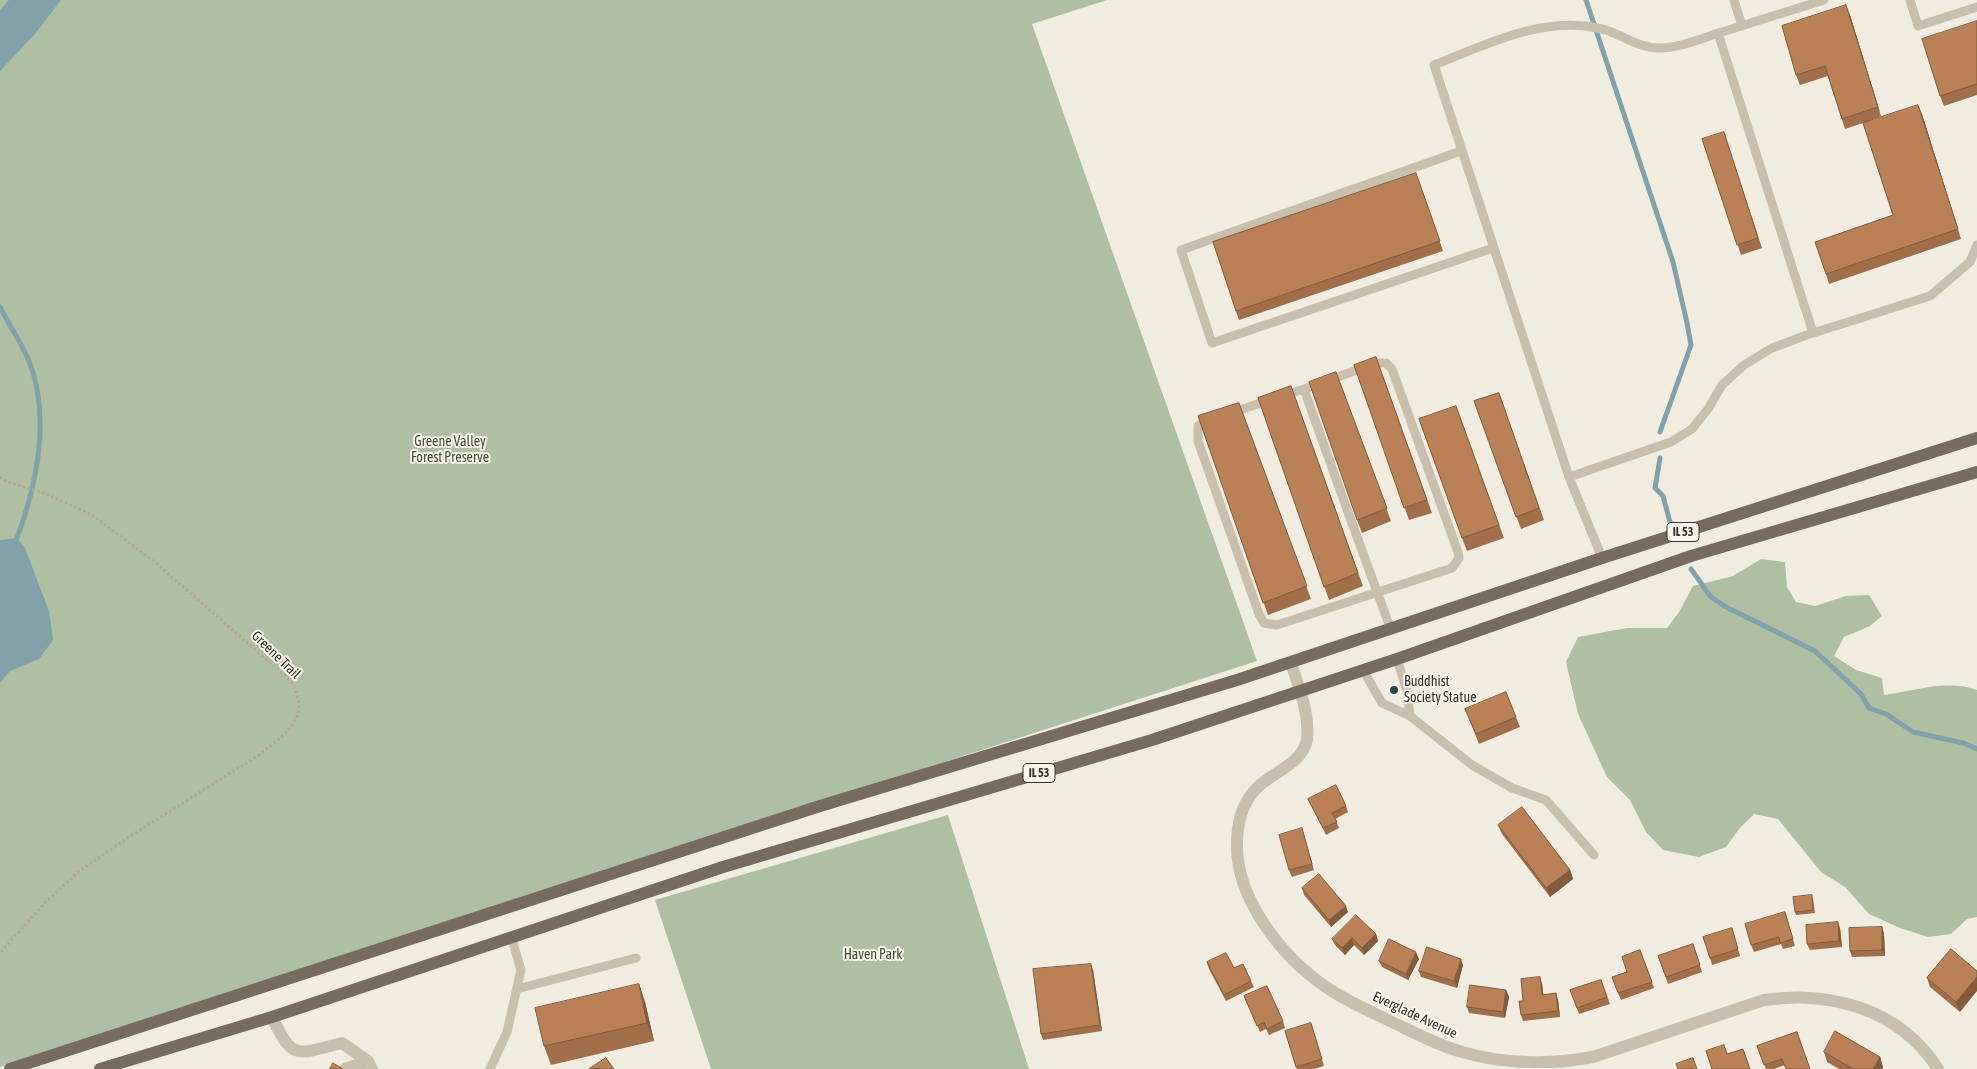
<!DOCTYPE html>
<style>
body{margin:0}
canvas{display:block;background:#f1ece0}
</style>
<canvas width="1977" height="1069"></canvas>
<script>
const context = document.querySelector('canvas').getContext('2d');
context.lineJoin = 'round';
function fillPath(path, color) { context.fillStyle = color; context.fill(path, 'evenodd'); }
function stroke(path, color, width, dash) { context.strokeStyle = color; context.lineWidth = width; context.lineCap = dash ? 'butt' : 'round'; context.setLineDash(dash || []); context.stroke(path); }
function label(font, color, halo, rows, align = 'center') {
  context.font = font + ' "Asap Condensed",sans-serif'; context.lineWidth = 4; context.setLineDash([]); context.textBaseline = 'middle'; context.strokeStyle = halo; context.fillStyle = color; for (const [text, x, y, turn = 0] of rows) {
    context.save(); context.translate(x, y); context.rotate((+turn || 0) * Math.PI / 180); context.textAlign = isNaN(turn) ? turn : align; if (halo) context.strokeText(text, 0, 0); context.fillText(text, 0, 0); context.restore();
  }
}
const green = new Path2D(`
 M 0,0 L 1107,0 L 1032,24 L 1257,661 L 0,1067 Z
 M 1761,559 L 1785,562 L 1787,587 L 1796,602 L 1815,606 L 1846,596 L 1869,595 L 1882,616 L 1870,626 L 1844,637 L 1834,656 L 1856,670 L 1882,678 L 1884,695 C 1914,691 1947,679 1977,690 L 1977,917 L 1967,919 L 1951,934 L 1928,937 L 1900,928 L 1869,914 L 1845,887 L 1821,872 L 1778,819 L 1754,814 L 1739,829 L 1726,847 L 1699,857 L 1663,850 L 1646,832 L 1630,800 L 1607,777 L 1578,714 L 1566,662 L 1578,637 L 1627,628 L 1667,628 L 1679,612 L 1693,586 L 1733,576 Z
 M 948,815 L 1029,1069 L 711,1069 L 655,900 Z`);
const water = new Path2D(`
 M 9,0 L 61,0 L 35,34 L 0,71 L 0,10 Z
 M 17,538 L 25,548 L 49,611 L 53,640 L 39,659 L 10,671 L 0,683 L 0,540 Z`);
const stream = new Path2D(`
 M 1586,0 L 1673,262 L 1687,323 L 1691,345 L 1660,432
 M 0,307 C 9,325 21,342 29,361 C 51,416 37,484 17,538
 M 1655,488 L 1663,496 L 1671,526
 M 1655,488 L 1660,458
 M 1691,569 L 1711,597 L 1724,606 L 1815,651 L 1861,694 L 1869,708 L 1886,714 L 1913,732 L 1963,743 L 1977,749`);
const path = new Path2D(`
 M 0,477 L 10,483 L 41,492 L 91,514 L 151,559 L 291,681 C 312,719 287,732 259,755 L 129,837 L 78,872 L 44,904 L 0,953`);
const lane = new Path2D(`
 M 1734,0 L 1742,26
 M 1910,0 L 1918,26 L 1977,7
 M 1718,33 L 1813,333
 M 1461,151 L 1181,250 L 1212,343 L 1493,248
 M 1282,396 L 1304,389
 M 1230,413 L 1270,400
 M 1210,419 L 1198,426 L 1198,441 L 1259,614 L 1264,623 L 1277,625 L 1452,568 L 1459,558 L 1458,552 L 1392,369 L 1386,363 L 1377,363 L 1304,389 C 1332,469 1361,548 1390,627
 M 1569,477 L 1671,442 L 1692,429 L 1708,409 L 1722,385 L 1744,365 L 1772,348 L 1807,335 L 1930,296 L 1970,262 L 1977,245
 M 1602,558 L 1569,477 L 1434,65 C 1486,45 1541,16 1598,28 C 1619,32 1637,48 1659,48 C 1680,48 1702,38 1722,32 C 1756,21 1790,11 1824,0
 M 1363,670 L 1382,703 L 1410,716 L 1407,691 L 1397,659
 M 1410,716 L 1472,765 L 1512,788 L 1546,800 L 1594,855
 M 517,989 L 636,958
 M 490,1069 L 507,1032 L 521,970 L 511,936`);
const street = new Path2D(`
 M 1291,662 C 1298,687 1310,713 1307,739 C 1303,765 1269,773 1254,791 C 1242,805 1237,825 1237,844 C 1236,899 1282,957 1326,987 C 1346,1001 1370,1011 1392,1022 C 1415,1033 1437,1045 1462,1052 C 1503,1064 1551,1065 1593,1057 L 1764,1000 C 1830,990 1900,1009 1938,1069
 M 272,1017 C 293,1062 297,1054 342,1043 L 368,1061 L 372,1069
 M 345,1069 L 368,1061`);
const primary = new Path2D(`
 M 10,1069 L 820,806 L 1237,680 L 1602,558 L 1977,438
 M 100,1069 L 272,1017 L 723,867 L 1152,740 L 1397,659 L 1691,556 L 1977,472`);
const wall = new Path2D(`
 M 1850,15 L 1881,116 L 1868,121 L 1922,114 L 1961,239 L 1829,284 L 1826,274 L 1893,215 L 1863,123 L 1845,129 L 1828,76 L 1800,85 L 1796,75 Z
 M 1977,21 L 1977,95 L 1944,106 L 1940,96 Z
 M 1702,139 L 1727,142 L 1762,248 L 1741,255 Z
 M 1416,173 L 1443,251 L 1239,320 L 1213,242 Z
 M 1376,357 L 1432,513 L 1409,520 L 1354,365 Z
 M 1336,372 L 1391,521 L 1362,533 L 1357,520 Z
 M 1291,386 L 1363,586 L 1329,600 L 1258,398 Z
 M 1499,393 L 1544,520 L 1521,529 L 1474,401 Z
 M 1239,403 L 1311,599 L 1268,615 L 1198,416 Z
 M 1456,406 L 1504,538 L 1467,551 L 1462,538 Z
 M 1465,709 L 1516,717 L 1520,727 L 1479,744 Z
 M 1308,799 L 1346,806 L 1348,812 L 1335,819 L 1339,828 L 1326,835 Z
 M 1498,825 L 1570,870 L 1573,879 L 1550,897 L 1502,834 Z
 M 1302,828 L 1314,870 L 1292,877 L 1289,870 Z
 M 1302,888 L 1348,912 L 1331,927 L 1304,895 Z
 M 1813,898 L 1815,913 L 1796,915 L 1795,912 Z
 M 1785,912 L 1795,946 L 1783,949 L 1781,944 L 1754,952 L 1751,945 Z
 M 1882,927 L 1884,934 L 1885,956 L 1852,957 L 1850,951 Z
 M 1732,928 L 1740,956 L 1712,965 L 1710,958 Z
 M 1840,928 L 1842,947 L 1810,950 L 1807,944 Z
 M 1376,934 L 1378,941 L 1364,955 L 1354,945 L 1345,955 L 1335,945 L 1332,939 Z
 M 1693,944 L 1702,972 L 1668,984 L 1658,956 Z
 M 1951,949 L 1960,1012 L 1930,987 L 1927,978 Z
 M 1640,950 L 1654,988 L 1621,1000 L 1618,993 L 1627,972 Z
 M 1419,959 L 1408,980 L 1382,967 L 1379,961 Z
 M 1207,962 L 1234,968 L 1251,981 L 1254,987 L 1226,1001 L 1209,969 Z
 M 1463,965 L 1457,988 L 1421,977 L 1419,971 Z
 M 1093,970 L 1102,1031 L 1043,1040 L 1041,1034 Z
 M 1601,980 L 1610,1004 L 1579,1014 L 1570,990 Z
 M 1542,983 L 1543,994 L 1558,1000 L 1560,1017 L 1523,1021 L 1521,1015 L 1523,1001 Z
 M 639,984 L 645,1002 L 654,1041 L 551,1065 L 544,1046 Z
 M 1506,990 L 1509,997 L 1505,1018 L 1469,1013 L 1467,1007 Z
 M 1244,996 L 1283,1021 L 1285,1028 L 1269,1035 L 1266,1029 L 1260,1032 Z
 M 1313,1029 L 1324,1066 L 1314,1069 L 1297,1069 L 1285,1031 Z
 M 1797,1032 L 1785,1065 L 1774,1069 L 1766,1069 L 1757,1046 Z
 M 1824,1052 L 1880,1057 L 1883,1067 L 1882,1069 L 1839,1069 L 1827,1062 Z`);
const shadedWall = new Path2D(`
 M 1846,5 L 1850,15 L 1881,116 L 1878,107 Z
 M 1918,105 L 1922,114 L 1961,239 L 1958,229 Z
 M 1570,870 L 1573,879 L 1550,897 L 1546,888 Z
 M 1346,906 L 1348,912 L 1331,927 L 1329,920 Z
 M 1838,922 L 1840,928 L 1842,947 L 1839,941 Z
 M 1882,927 L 1884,934 L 1885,956 L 1882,950 Z
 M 1376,934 L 1378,941 L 1364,955 L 1362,948 Z
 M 1352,938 L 1354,945 L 1345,955 L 1342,948 Z
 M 1416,952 L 1419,959 L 1408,980 L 1406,974 Z
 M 1461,959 L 1463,965 L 1457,988 L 1454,981 Z
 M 1091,964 L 1093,970 L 1102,1031 L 1100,1025 Z
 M 1540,977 L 1542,983 L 1544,1001 L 1542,995 Z
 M 1977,977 L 1977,991 L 1960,1012 L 1956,1002 Z
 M 639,984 L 645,1002 L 654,1041 L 647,1023 Z
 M 1506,990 L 1509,997 L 1505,1018 L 1503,1012 Z
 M 1556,993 L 1558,1000 L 1560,1017 L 1558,1011 Z
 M 1880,1057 L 1883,1067 L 1882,1069 L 1873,1069 Z`);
const building = new Path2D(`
 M 1846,5 L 1878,107 L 1842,119 L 1825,66 L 1796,75 L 1782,26 Z
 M 1977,21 L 1977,84 L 1940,96 L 1922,39 Z
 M 1918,105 L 1958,229 L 1826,274 L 1815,242 L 1893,215 L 1863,123 Z
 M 1724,132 L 1758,238 L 1737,245 L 1702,139 Z
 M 1416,173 L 1440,241 L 1236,311 L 1213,242 Z
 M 1376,357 L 1427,500 L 1404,508 L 1354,365 Z
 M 1336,372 L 1387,508 L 1357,520 L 1309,382 Z
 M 1291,386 L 1358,573 L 1324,587 L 1258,398 Z
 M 1499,393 L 1539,508 L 1516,517 L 1474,401 Z
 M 1239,403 L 1307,586 L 1263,603 L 1198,416 Z
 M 1456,406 L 1499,525 L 1462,538 L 1419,419 Z
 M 1506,692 L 1516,717 L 1476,734 L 1465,709 Z
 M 1336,785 L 1346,806 L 1332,813 L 1337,822 L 1323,828 L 1308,799 Z
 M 1522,807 L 1570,870 L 1546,888 L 1498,825 Z
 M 1302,828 L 1312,864 L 1289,870 L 1279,835 Z
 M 1319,874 L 1346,906 L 1329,920 L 1302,888 Z
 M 1812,895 L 1813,910 L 1795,912 L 1793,897 Z
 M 1785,912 L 1793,939 L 1780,943 L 1779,937 L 1751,945 L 1745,924 Z
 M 1356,915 L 1376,934 L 1362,948 L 1352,938 L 1342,948 L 1332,939 Z
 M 1838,922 L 1839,941 L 1807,944 L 1806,925 Z
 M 1882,927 L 1882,950 L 1850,951 L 1849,928 Z
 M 1732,928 L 1738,949 L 1710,958 L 1703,937 Z
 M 1389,939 L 1416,952 L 1406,974 L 1379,961 Z
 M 1693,944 L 1700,965 L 1666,977 L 1658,956 Z
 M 1427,947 L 1461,959 L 1454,981 L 1419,971 Z
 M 1951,949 L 1977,971 L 1977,977 L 1956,1002 L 1927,978 Z
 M 1640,950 L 1652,982 L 1618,993 L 1612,977 L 1627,972 L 1622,957 Z
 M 1226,953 L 1234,968 L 1243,964 L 1251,981 L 1224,995 L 1207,962 Z
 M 1091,964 L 1100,1025 L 1041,1034 L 1033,969 Z
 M 1540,977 L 1542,995 L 1556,993 L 1558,1011 L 1521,1015 L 1519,1001 L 1523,1001 L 1521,979 Z
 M 1601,980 L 1607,997 L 1577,1008 L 1570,990 Z
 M 639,984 L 647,1023 L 544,1046 L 535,1008 Z
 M 1470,985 L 1506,990 L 1503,1012 L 1467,1007 Z
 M 1267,986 L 1283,1021 L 1267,1029 L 1264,1022 L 1257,1026 L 1244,996 Z
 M 1311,1023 L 1322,1059 L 1296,1067 L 1285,1031 Z
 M 1835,1031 L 1880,1057 L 1873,1069 L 1853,1069 L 1824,1052 Z
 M 1797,1032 L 1810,1069 L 1786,1069 L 1782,1059 L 1764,1065 L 1757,1046 Z
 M 1724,1045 L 1727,1054 L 1743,1049 L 1750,1069 L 1712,1069 L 1706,1051 Z
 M 606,1058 L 614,1069 L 589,1069 Z
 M 1693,1058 L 1697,1069 L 1678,1069 L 1676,1064 Z
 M 333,1063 L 343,1069 L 330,1069 Z`);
const markers = [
 [1394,690,5,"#254855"]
];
const shields = [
 [1683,532,32],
 [1039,773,32]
];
const shieldNames = [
 ["IL 53",1683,532],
 ["IL 53",1039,773]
];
const parkNames = [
 ["Greene Valley",450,442],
 ["Forest Preserve",450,458],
 ["Haven Park",873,955]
];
const streetNames = [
 ["Greene Trail",276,655,44],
 ["Everglade Avenue",1415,1015,25]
];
const poiNames = [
 ["Buddhist",1404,682],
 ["Society Statue",1404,698]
];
fillPath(green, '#afbfa2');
fillPath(water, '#82a2ab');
stroke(stream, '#82a2ab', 5);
stroke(path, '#b4a998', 3, [2.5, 2.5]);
stroke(lane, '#c8bfad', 9);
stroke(street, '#c8bfad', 12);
stroke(primary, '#776b5e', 12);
fillPath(wall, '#a06f4a');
fillPath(shadedWall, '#825a3c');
fillPath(building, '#ba8156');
stroke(building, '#825a3c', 1);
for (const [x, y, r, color] of markers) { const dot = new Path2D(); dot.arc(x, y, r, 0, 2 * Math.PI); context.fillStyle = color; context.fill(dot); stroke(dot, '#f9f5ed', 2); }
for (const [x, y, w] of shields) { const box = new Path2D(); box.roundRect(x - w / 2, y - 9.5, w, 19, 4); context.fillStyle = '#f9f5ed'; context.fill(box); stroke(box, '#37312b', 1); }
label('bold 12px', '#37312b', null, shieldNames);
label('14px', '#405331', '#f9f5ed', parkNames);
label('14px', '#37312b', '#f9f5ed', streetNames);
label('14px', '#37312b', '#f9f5ed', poiNames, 'left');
</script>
